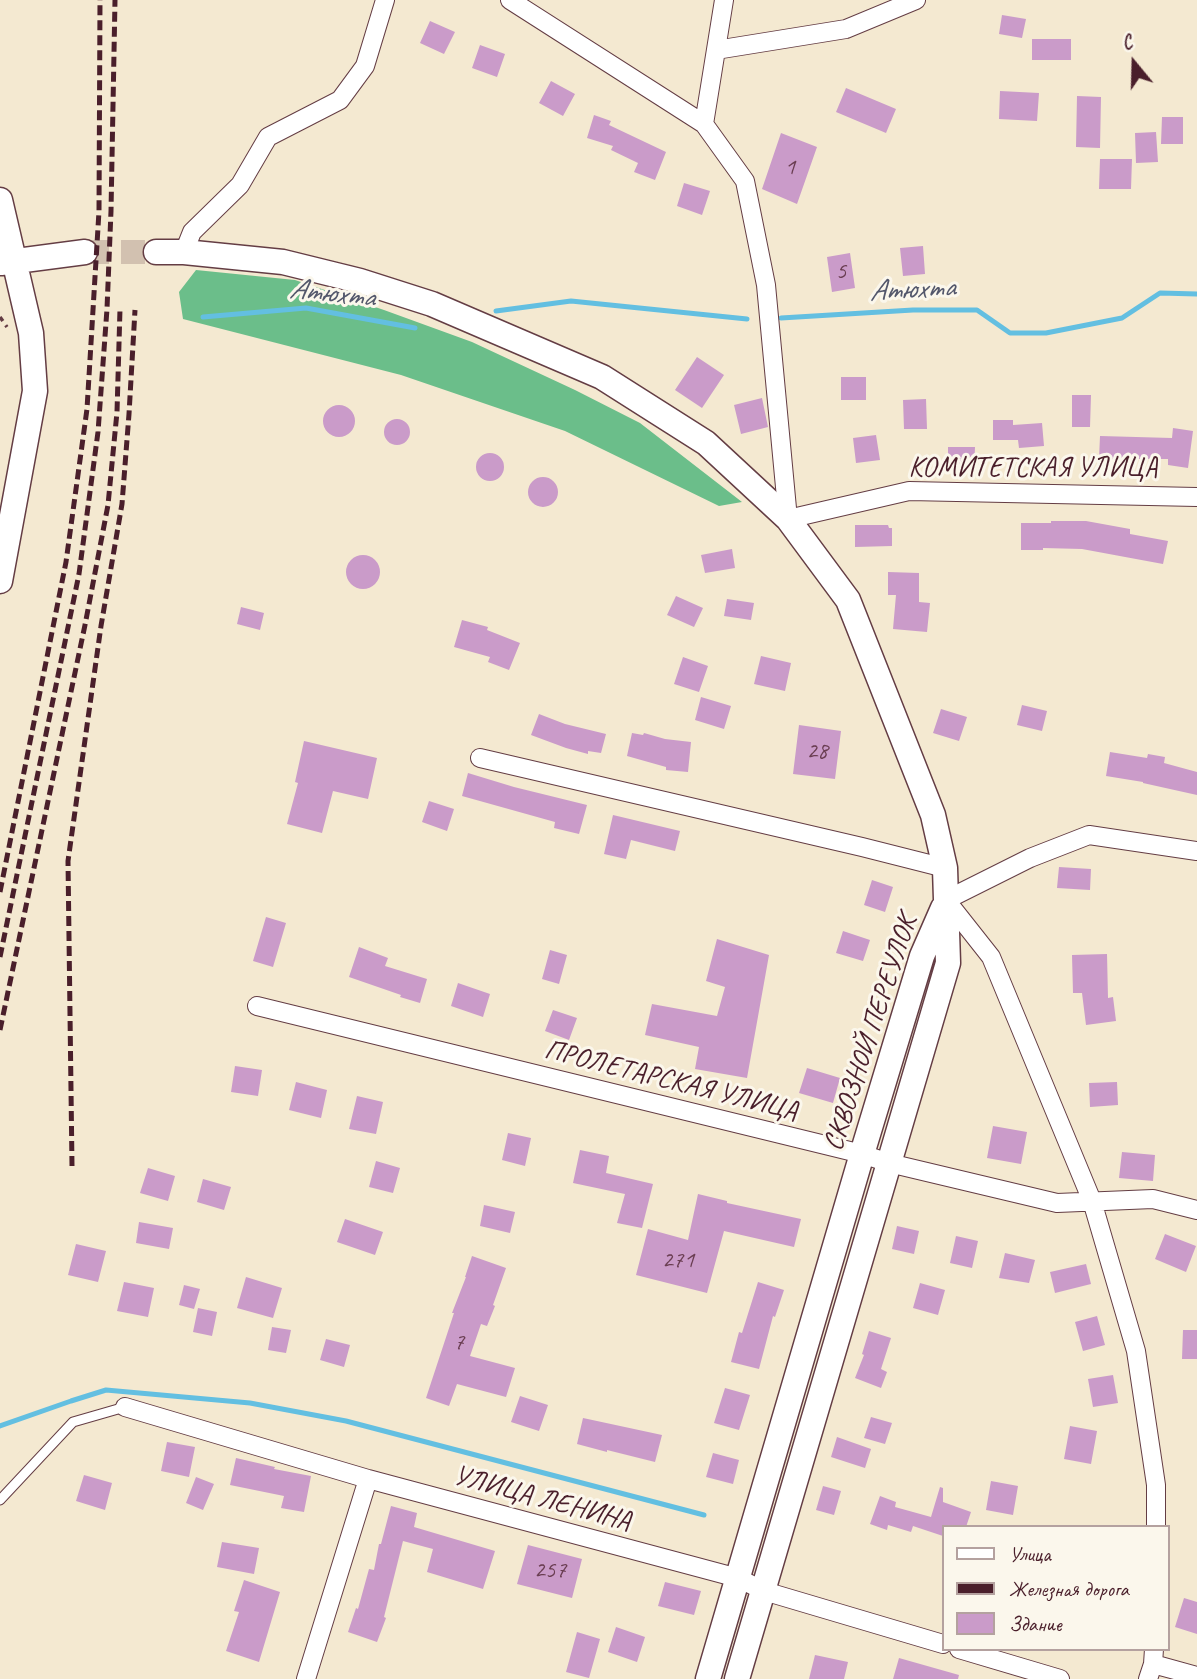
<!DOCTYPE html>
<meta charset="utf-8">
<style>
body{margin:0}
#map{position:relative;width:1197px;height:1679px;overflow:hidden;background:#f4e9d1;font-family:Caveat,sans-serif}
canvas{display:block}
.legend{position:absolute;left:942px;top:1525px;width:228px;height:126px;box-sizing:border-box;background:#fbf7ec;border:2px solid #b4a19f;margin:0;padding:9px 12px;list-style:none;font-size:21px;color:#4a1f2b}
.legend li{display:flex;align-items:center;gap:14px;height:35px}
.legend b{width:35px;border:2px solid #b4a19f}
.north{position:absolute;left:1099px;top:28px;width:70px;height:70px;-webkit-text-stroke:5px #fbf7ec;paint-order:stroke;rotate:341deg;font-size:19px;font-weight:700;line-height:28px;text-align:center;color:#4a1f2b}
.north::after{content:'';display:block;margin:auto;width:24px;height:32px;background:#4a1f2b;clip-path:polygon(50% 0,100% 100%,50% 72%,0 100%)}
</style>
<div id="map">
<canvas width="1197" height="1679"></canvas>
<ul class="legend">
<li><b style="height:9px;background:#fff"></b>Улица</li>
<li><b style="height:9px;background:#4a1f2b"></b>Железная дорога</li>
<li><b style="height:19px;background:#ca9bc9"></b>Здание</li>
</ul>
<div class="north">С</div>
</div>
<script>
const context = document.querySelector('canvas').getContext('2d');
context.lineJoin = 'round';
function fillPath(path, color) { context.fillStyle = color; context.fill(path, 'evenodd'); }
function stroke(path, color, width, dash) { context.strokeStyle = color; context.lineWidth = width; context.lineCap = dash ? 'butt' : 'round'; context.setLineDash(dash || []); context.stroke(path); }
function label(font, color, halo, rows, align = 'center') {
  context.font = font + ' Caveat,sans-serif'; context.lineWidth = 6; context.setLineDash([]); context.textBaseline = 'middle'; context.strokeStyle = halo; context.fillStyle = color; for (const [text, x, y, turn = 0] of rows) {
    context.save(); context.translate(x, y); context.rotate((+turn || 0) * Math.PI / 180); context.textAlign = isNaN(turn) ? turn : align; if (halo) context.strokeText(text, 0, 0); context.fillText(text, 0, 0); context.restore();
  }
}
const forest = new Path2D(`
 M 196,270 L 295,280 L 384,310 L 472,342 L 575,390 L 640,423 L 742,502 L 719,506 L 565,431 L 401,375 L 183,319 L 179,292 Z`);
const stream = new Path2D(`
 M 496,311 L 571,301 L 747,319
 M 203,317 L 306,308 L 415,328
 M 781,318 L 913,310 L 977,310 L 1010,333 L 1046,333 L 1122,318 L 1160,293 L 1197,294
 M 0,1426 L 71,1401 L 106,1390 L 250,1403 L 346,1421 L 704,1515`);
const building = new Path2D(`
 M 1002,15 L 1026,19 L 1022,38 L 999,34 Z
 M 430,21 L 455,32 L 444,54 L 420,43 Z
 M 1032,39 L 1071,39 L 1071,60 L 1032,60 Z
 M 480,45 L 505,54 L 497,77 L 472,68 Z
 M 551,81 L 575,94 L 563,116 L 539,103 Z
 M 846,88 L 896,109 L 886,133 L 836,112 Z
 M 1000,91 L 1039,93 L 1037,121 L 999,119 Z
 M 1077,96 L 1101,97 L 1100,148 L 1076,147 Z
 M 594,115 L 611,121 L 609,125 L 666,152 L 655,180 L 634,172 L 638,163 L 611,150 L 613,146 L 587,138 Z
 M 1162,117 L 1183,117 L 1183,144 L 1161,144 Z
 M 1156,132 L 1158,162 L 1136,163 L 1135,133 Z
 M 781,133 L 817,147 L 797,204 L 762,189 Z
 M 1100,159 L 1132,159 L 1131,189 L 1099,189 Z
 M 684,183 L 710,191 L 702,215 L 677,206 Z
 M 923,246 L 925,274 L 903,276 L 900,248 Z
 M 850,253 L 855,288 L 832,292 L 827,257 Z
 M 697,357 L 724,375 L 702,408 L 675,390 Z
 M 841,377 L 866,377 L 866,400 L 841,400 Z
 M 1072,395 L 1091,395 L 1090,427 L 1072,427 Z
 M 762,398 L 768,427 L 741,434 L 734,405 Z
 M 926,399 L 927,429 L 904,429 L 903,400 Z
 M323 421a16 16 0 1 1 32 0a16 16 0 1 1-32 0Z
 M384 432a13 13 0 1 1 26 0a13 13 0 1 1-26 0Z
 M 993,420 L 1013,420 L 1013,425 L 1042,423 L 1044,446 L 1019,448 L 1018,440 L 993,440 Z
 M 1173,428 L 1193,431 L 1188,468 L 1168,465 L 1168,459 L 1122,459 L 1122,460 L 1099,459 L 1100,436 L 1172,438 Z
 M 876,435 L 880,460 L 856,463 L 853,438 Z
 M 948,447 L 975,447 L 974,469 L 948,469 Z
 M476 467a14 14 0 1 1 28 0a14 14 0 1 1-28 0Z
 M528 492a15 15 0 1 1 30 0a15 15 0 1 1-30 0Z
 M 1051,521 L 1086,521 L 1130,529 L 1130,534 L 1168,541 L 1163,564 L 1082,549 L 1043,548 L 1043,550 L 1021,550 L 1021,523 L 1051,523 Z
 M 855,525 L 888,525 L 889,528 L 892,528 L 892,546 L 855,547 Z
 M 732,549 L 735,568 L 705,573 L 701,555 Z
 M346 572a17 17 0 1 1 34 0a17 17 0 1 1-34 0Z
 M 888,572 L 919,573 L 919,602 L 930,603 L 927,632 L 893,629 L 896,595 L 888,595 Z
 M 676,596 L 703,608 L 694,627 L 667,615 Z
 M 727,599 L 754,603 L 751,620 L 724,616 Z
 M 241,607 L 264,613 L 260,630 L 237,624 Z
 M 462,620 L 488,627 L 487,630 L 520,643 L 509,670 L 488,662 L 490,657 L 454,647 Z
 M 761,656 L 791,663 L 785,691 L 754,684 Z
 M 683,657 L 708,666 L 699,692 L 674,684 Z
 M 701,697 L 731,706 L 724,729 L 695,720 Z
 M 1022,705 L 1047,711 L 1042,731 L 1017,725 Z
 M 941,709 L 967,717 L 959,741 L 933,733 Z
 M 539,714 L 565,724 L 606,734 L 601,753 L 588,751 L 588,754 L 566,748 L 531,735 Z
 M 799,725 L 841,731 L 835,779 L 793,774 Z
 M 632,733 L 643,735 L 644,733 L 665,739 L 691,742 L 688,772 L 666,770 L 666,767 L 627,756 Z
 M 304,741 L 377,758 L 368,799 L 333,791 L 322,833 L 287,824 L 298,783 L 295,782 Z
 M 1110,752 L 1147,758 L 1148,754 L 1165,757 L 1164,763 L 1197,772 L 1197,795 L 1143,783 L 1143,782 L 1106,776 Z
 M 468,773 L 514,787 L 587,805 L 579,834 L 554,828 L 555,822 L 462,796 Z
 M 429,801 L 454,809 L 447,831 L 422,822 Z
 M 613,815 L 680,831 L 675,851 L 631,840 L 626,859 L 604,854 Z
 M 1059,867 L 1091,869 L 1090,890 L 1057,888 Z
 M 872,880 L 893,887 L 885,912 L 864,905 Z
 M 266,917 L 286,923 L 273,967 L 253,961 Z
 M 843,931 L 870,940 L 863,961 L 836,953 Z
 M 717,939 L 769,955 L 747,1078 L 695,1069 L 699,1047 L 645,1035 L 652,1004 L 717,1016 L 725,987 L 706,981 Z
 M 359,947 L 388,958 L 385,966 L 427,979 L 420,1003 L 400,997 L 401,995 L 349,977 Z
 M 550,950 L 567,955 L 559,984 L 542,979 Z
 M 1107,954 L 1108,998 L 1113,997 L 1116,1021 L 1086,1025 L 1082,993 L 1073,993 L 1072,955 Z
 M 458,983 L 490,994 L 483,1017 L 451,1006 Z
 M 553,1010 L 577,1018 L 569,1040 L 545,1031 Z
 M 235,1066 L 262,1070 L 258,1096 L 231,1092 Z
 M 807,1068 L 840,1078 L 833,1103 L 799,1093 Z
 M 296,1082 L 327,1090 L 321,1118 L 289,1110 Z
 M 1117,1082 L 1118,1105 L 1090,1107 L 1089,1083 Z
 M 357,1096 L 383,1102 L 376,1134 L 349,1129 Z
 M 993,1126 L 1027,1132 L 1021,1164 L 987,1158 Z
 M 508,1133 L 531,1138 L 525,1166 L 502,1160 Z
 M 580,1150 L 609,1156 L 606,1173 L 653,1184 L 642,1228 L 617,1223 L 625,1194 L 573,1183 Z
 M 1122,1152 L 1155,1155 L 1153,1181 L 1119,1178 Z
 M 376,1161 L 400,1168 L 393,1193 L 369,1187 Z
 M 148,1168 L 175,1176 L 168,1201 L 140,1193 Z
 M 203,1179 L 231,1187 L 224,1210 L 197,1202 Z
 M 698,1194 L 727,1201 L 727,1203 L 801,1219 L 794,1247 L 724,1231 L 707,1293 L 636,1275 L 648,1229 L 688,1240 Z
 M 484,1205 L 515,1212 L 510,1233 L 480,1226 Z
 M 345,1219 L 383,1232 L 375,1255 L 337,1242 Z
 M 139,1222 L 173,1228 L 169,1249 L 136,1243 Z
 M 897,1226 L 919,1231 L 914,1254 L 892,1249 Z
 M 1165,1234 L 1196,1246 L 1186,1272 L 1155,1259 Z
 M 956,1236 L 978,1241 L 972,1268 L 950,1263 Z
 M 76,1244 L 106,1251 L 98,1282 L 68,1275 Z
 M 1005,1253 L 1035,1260 L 1029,1283 L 999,1278 Z
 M 472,1256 L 506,1268 L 493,1305 L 495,1306 L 487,1326 L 481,1324 L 470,1356 L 515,1368 L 506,1397 L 457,1384 L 449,1406 L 426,1398 L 454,1313 L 452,1313 L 466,1277 L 465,1277 Z
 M 1086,1264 L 1091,1284 L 1055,1293 L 1050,1272 Z
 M 246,1277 L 282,1288 L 273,1318 L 237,1308 Z
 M 124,1282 L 154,1288 L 148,1317 L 117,1311 Z
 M 758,1282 L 784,1290 L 775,1317 L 773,1316 L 759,1369 L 731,1362 L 739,1332 L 742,1333 Z
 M 920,1283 L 945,1290 L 938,1315 L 913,1308 Z
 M 184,1285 L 200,1289 L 194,1309 L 179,1305 Z
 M 198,1308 L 217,1312 L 212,1336 L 193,1332 Z
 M 1097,1316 L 1105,1345 L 1083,1351 L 1075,1322 Z
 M 272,1327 L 291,1330 L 286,1353 L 268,1350 Z
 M 1183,1330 L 1197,1330 L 1197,1359 L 1182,1359 Z
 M 869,1331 L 891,1338 L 881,1369 L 887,1372 L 881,1388 L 855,1378 L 864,1355 L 862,1354 Z
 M 326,1339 L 350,1345 L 344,1367 L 320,1360 Z
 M 1113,1375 L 1118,1403 L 1093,1407 L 1088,1379 Z
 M 725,1388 L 750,1395 L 739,1430 L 714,1423 Z
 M 520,1396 L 548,1405 L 539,1431 L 511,1422 Z
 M 871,1417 L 892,1423 L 885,1444 L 864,1438 Z
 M 583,1418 L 662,1435 L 655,1462 L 607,1450 L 607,1452 L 577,1444 Z
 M 1070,1426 L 1097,1431 L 1091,1464 L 1064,1459 Z
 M 837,1437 L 871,1449 L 865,1468 L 831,1457 Z
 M 167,1442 L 195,1447 L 189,1477 L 161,1471 Z
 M 713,1453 L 739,1460 L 733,1484 L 706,1477 Z
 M 236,1458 L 275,1467 L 274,1469 L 311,1476 L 304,1512 L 281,1508 L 284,1496 L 230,1485 Z
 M 84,1475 L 112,1483 L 105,1510 L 76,1501 Z
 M 196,1477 L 214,1484 L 203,1510 L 186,1503 Z
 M 991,1481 L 1018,1486 L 1013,1515 L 986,1510 Z
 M 823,1486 L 841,1491 L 834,1515 L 816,1510 Z
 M 940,1487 L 943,1488 L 943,1502 L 971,1512 L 966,1527 L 943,1527 L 943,1536 L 913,1526 L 911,1532 L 888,1525 L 887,1530 L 870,1524 L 880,1496 L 896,1502 L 895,1507 L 931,1517 Z
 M 391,1506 L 417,1513 L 414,1527 L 495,1551 L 483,1589 L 427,1572 L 433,1549 L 403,1541 L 384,1617 L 386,1618 L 377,1642 L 348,1632 L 356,1608 L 358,1609 L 369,1569 L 374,1570 L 379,1544 L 381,1544 Z
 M 222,1542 L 259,1548 L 254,1574 L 217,1567 Z
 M 528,1545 L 582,1559 L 572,1598 L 517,1584 Z
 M 244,1580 L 280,1592 L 259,1662 L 226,1651 L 239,1612 L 234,1611 Z
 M 665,1582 L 701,1591 L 694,1615 L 658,1606 Z
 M 1184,1598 L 1197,1602 L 1197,1634 L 1175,1627 Z
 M 616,1627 L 645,1637 L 637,1662 L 608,1652 Z
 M 577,1632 L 600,1639 L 589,1678 L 566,1672 Z
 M 815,1655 L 848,1662 L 844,1679 L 809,1679 Z
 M 899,1658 L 959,1675 L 958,1679 L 893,1679 Z`);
const secondaryTunnel = new Path2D(`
 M 85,252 L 156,252`);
const path = new Path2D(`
 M 0,317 L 7,327`);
const lane = new Path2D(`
 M 0,1500 L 73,1422 L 125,1407`);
const street = new Path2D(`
 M 510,0 L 704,124 L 745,181 L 766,285 L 788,519 L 909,491 L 1197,497
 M 716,50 L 846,29 L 916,0
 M 704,124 L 724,0
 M 184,252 L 192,232 L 240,185 L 268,137 L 340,100 L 365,66 L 385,0
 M 480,758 L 862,847 L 945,868
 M 257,1006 L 862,1154 L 889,1163 L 1057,1203 L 1153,1199 L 1197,1210
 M 125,1407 L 368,1479 L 738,1578 L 764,1591 L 943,1644
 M 1156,1527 L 1156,1485 L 1136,1351 L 1092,1201 L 991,957 L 946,900 L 1030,858 L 1089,835 L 1197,851
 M 959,1649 L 1060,1679
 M 1153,1664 L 1197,1676
 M 306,1679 L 368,1479
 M 1148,1679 L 1153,1664 L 1154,1649`);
const secondary = new Path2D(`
 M 0,200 L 31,333 L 35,391 L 0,581
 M 156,252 L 184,252 L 283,262 L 360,281 L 432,304 L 602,377 L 706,443 L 788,519 L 848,600 L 933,815 L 945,868 L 948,963 L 737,1679
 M 1,263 L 85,252
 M 708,1679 L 862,1154 L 922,956 L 943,908`);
const rail = new Path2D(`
 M 0,892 L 66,562 L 87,409 L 99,211 L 100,0
 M 0,957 L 79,574 L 98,432 L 107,309 L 111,211 L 115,0
 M 0,1030 L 85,625 L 108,505 L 117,412 L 120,309
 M 72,1166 L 68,861 L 101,626 L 122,504 L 129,414 L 135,310`);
const numberNames = [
 ["1",790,168],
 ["5",841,272],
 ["28",817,752],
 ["271",678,1261],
 ["7",459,1343],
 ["257",550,1571]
];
const streetNames = [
 ["КОМИТЕТСКАЯ УЛИЦА",1033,469],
 ["СКВОЗНОЙ ПЕРЕУЛОК",871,1033,-72],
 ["ПРОЛЕТАРСКАЯ УЛИЦА",671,1081,14],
 ["УЛИЦА ЛЕНИНА",542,1499,15]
];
const waterNames = [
 ["Атюхта",912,290,-3],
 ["Атюхта",332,294,6]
];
fillPath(forest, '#6bbe8a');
stroke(stream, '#63bfe1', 5);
fillPath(building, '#ca9bc9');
stroke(secondaryTunnel, '#d2c1b0', 24, [24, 12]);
stroke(lane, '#643d44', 11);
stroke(street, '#643d44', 20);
stroke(secondary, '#643d44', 27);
stroke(path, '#643d44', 3.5, [5, 5]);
stroke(lane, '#fff', 9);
stroke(street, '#fff', 18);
stroke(secondary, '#fff', 24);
stroke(rail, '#4a1f2b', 5, [10, 5]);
label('24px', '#6a3e52', null, numberNames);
label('28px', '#4a1f2b', '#fbf7ec', streetNames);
label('italic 30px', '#53576b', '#fbf7ec', waterNames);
</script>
